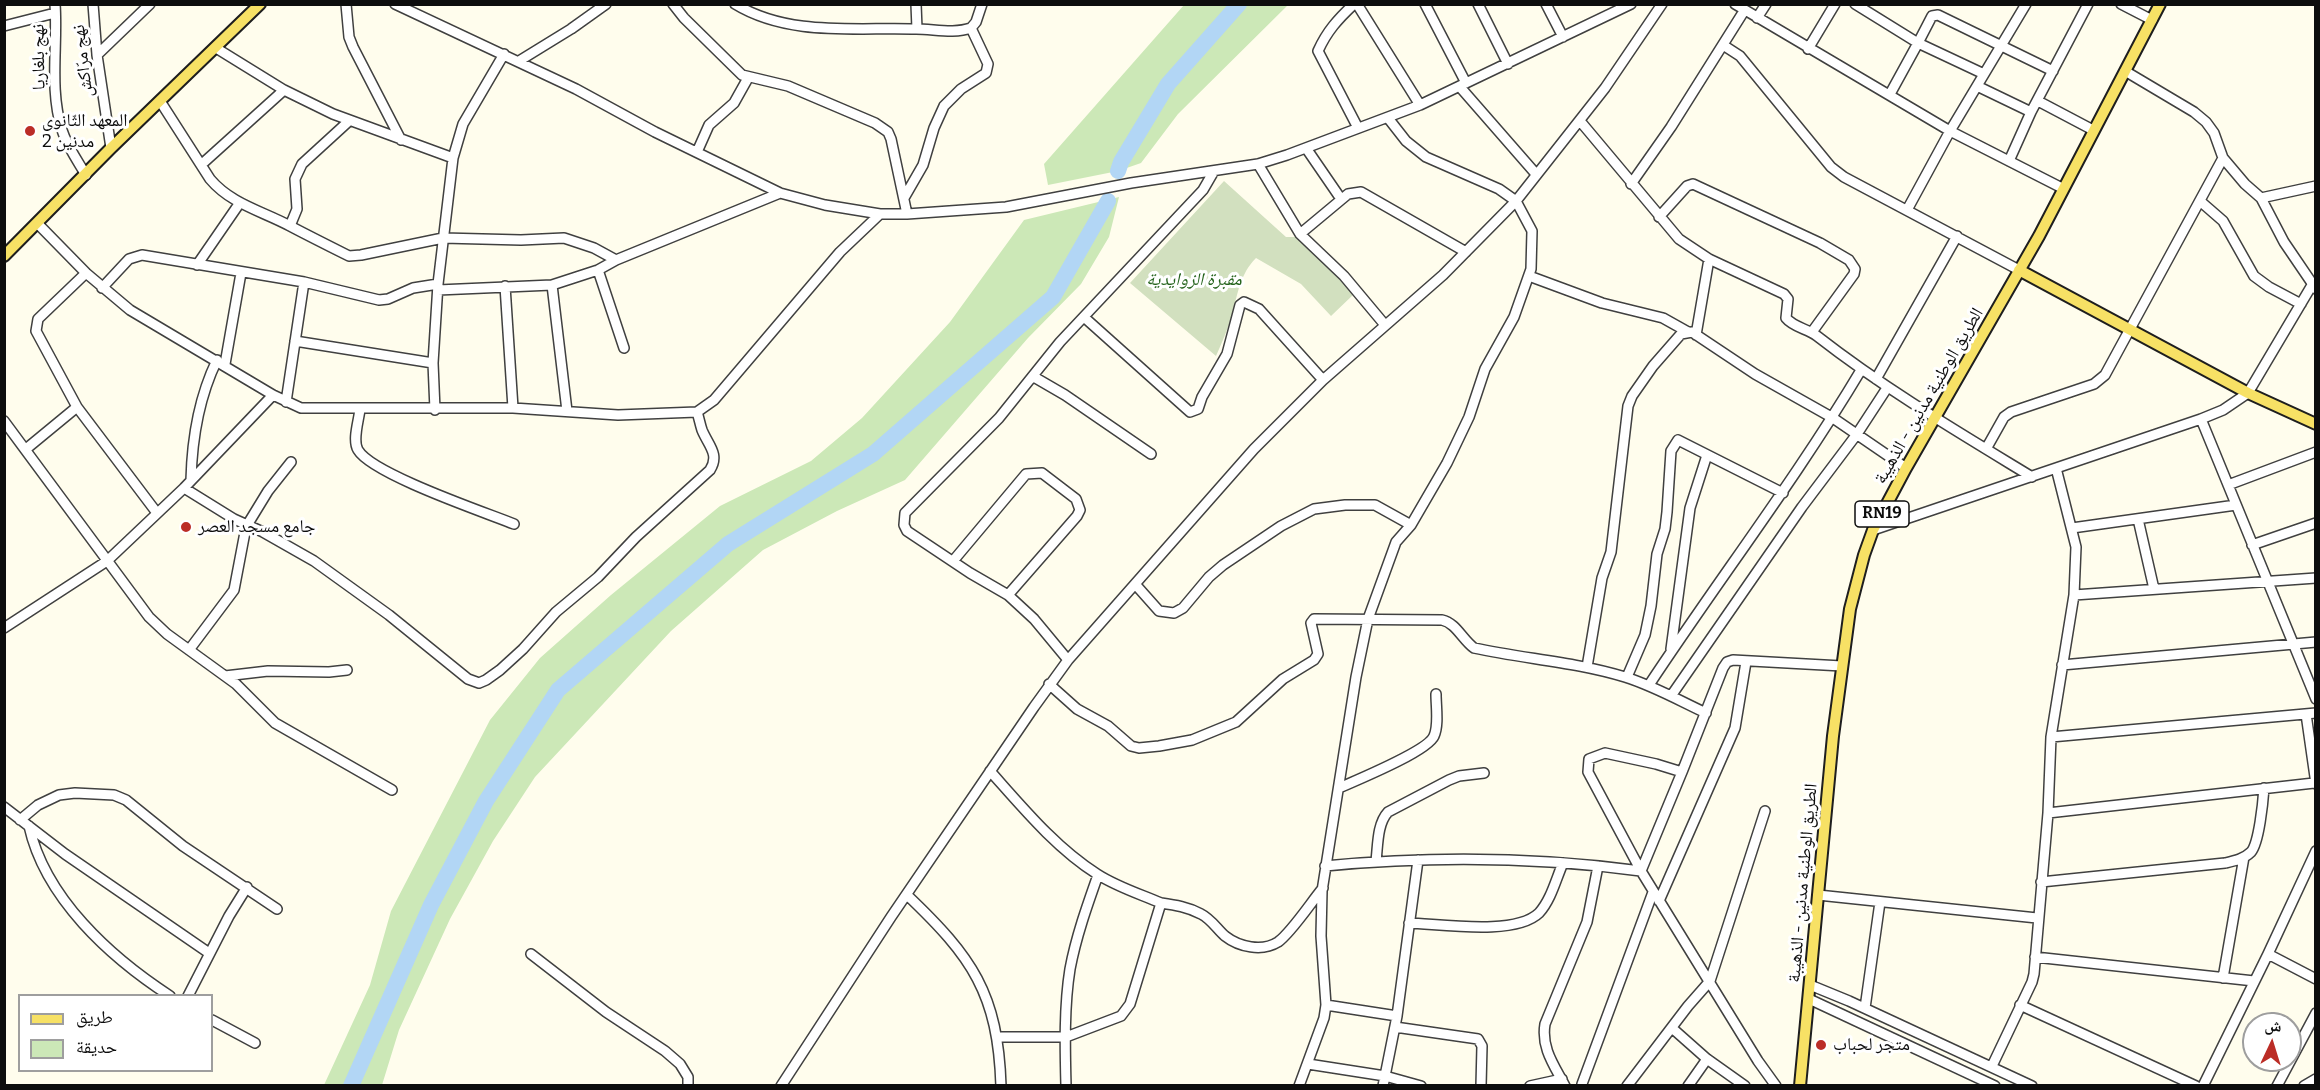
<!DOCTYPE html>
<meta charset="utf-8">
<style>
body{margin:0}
#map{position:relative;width:2320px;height:1090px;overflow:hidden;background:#fffded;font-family:Bitter,"Noto Naskh Arabic",serif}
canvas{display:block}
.frame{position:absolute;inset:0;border:6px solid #0d0d0d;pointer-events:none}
.legend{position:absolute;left:18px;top:994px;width:195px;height:78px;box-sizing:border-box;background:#fff;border:2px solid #9e9e9e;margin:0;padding:8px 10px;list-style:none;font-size:18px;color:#0d0d0d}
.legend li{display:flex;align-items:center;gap:12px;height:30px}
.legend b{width:30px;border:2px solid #9e9e9e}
.north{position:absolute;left:2242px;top:1012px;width:60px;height:60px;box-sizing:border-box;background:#fff;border:2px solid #9e9e9e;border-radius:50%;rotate:4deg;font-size:16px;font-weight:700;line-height:24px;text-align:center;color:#0d0d0d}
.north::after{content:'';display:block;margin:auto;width:21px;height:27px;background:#bb2d26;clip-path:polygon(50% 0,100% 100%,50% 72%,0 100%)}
</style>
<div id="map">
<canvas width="2320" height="1090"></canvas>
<div class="frame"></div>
<ul class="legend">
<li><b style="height:8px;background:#f7e165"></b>طريق</li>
<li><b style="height:16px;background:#cce8b7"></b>حديقة</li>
</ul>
<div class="north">ش</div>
</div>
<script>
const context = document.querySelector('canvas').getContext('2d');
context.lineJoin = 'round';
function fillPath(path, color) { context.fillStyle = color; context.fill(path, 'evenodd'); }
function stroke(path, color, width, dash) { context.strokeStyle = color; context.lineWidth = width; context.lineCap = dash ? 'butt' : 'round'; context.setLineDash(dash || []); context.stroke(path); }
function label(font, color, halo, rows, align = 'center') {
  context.font = font + ' Bitter,"Noto Naskh Arabic",serif'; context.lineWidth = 6; context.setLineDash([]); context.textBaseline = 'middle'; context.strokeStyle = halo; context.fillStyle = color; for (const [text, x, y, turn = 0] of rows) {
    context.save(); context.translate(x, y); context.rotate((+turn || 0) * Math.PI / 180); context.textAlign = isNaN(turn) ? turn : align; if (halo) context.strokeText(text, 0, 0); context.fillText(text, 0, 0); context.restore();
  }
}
const green = new Path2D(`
 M 1184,5 L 1288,5 L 1178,114 L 1141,163 L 1118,171 L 1048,185 L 1044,164 Z
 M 1119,197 L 1109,237 L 1081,284 L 1028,338 L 905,480 L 837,511 L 763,550 L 671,631 L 535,777 L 493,841 L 450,919 L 399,1030 L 382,1085 L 324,1085 L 370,985 L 391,911 L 490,720 L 540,658 L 611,595 L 720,506 L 811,461 L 862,418 L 950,322 L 1024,220 Z`);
const cemetery = new Path2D(`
 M 1224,181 L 1286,237 L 1300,237 L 1334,268 L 1354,294 L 1331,316 L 1301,284 L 1256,258 C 1240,274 1238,293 1232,315 C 1228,329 1222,342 1216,356 L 1130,283 Z`);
const river = new Path2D(`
 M 1118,171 L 1121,162 L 1168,84 L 1239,4
 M 351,1086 L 431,905 L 486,801 L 558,690 L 728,544 L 873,454 L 1053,297 L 1108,201`);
const minor = new Path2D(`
 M 55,4 C 58,46 49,89 62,130 C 67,146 77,160 86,175
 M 93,4 L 97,55 L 111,148
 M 346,4 L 349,37 L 353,47 L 401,140
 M 395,4 L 576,89 L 655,132 L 780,193 L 825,205 L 880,214 L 907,214 L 1006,207 L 1131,183 L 1258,164 L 1287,155 L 1420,105 L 1631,4
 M 673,4 L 684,18 L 742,75 L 788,86 L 875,123 L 888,132 L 891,139 L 907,214
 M 735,4 C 789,37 856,27 916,29 C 934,29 954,34 971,28 L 976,22 L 982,4
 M 916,4 L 917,29
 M 1354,4 C 1338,19 1327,31 1318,51 L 1358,128
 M 1357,4 L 1420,105
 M 1425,4 L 1466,83
 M 1478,4 L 1508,64
 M 1546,4 L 1563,37
 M 1735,4 L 1950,131 L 2062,188
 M 1855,4 L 1918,43 L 1932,16 L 1938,15 L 2053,71
 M 2121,4 L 2152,20
 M 1757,18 L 1766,4
 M 4,26 L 55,13
 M 1723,45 L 1740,56 L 1831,167 L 1844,177 L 2019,270
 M 216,48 L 284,90 L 333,114 L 453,158
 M 1808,49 L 1835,4
 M 97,55 L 150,4
 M 519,61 L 571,29 L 606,4
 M 2125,71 L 2194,112 L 2206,122 L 2214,133 L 2223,158 L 2245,184 L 2261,198 L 2284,242 L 2316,289
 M 1977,86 L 2031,112
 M 1460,87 L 1536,174
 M 1890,94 L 1918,43 L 1984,74
 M 160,101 L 210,179 C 231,204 262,211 290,226 C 309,236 329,246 349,256 L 361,255 L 443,238 L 521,240 L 564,238 L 594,248 L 616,260
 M 2038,101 L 2093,130
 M 1580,121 L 1679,239 L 1709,259 L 1784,294 L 1788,299 L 1786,318 C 1793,327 1808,329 1817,336 C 1885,389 1958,432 2032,477
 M 1306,148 L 1341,199
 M 697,152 L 709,125 L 734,103 L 748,78
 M 2009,161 L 2031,112 L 2088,4
 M 202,164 L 284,90
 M 1258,164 L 1300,234 L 1344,276 L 1385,325
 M 1631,184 L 1671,127 L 1744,11
 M 904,198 L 923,165 L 934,128 L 944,106 L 961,89 L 986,73 L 988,64 L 971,28
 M 2261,198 L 2316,186
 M 2200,201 L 2223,221 L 2254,276 L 2269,287 L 2301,304
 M 1907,210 L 1950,131 L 2026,4
 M 1659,217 L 1687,186 L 1693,184 L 1820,243 L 1849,260 L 1855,269 L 1854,274 L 1812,332
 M 38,224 L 86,273 L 130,310 L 273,395 L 301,408 L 513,408 L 618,415 L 697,412 L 714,400 L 840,252 L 880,214
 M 290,226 L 297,209 L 295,179 L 302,164 L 349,121
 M 1300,234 L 1348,194 L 1361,192 L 1466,252
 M 197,265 L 239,204
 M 598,270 L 624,348
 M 86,273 L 38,319 L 36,331 L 77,407 L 157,513
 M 1529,276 L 1602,303 L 1663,318 L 1688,332
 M 552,285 L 567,411
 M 505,286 L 513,408
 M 102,288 L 129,259 L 142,255 L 304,282 L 379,300 L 388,299 L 413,288 L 438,284
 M 438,290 L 552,285 L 598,270 L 616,260 L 780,193
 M 1085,318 L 1190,412 L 1198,409 L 1202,397 L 1227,354 L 1240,305 L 1244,302 L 1259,309 L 1323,380
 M 1696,335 L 1709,259
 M 295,341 L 433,363
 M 225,364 L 241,273
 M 1034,377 L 1065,395 L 1151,454
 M 1876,379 L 1957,236
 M 286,402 L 304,282
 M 360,409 C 359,420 352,440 358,450 C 372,474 484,512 514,524
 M 435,410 L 433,363 L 438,284 L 453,158 L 463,124 L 504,54
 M 2201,419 L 2316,699
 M 4,421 L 149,617 L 167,634 L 236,684 L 275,723 L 392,790
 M 26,449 L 77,407
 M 1986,449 L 2004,417 L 2011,412 L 2094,384 L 2105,375 L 2223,158
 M 191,480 C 192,439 199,397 217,360
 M 2228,485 L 2316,452
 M 184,488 L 234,519 L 263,532 L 314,561 L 389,615 L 468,679 L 479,683 L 486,680 L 500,670 L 523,649 L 556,612 L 598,577 L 636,537 L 710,470 C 720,454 708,445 702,430 C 700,424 699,418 697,412
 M 2138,519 L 2154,589
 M 2072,528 L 2236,505
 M 1873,530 L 2201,419 L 2223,410 L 2248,393 L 2312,285
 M 2252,545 L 2316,523
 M 953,561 L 1026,474 L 1042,473 L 1076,499 L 1080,510 L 1077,516 L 1008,595
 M 1135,584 L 1159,611 L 1174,613 L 1183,608 L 1209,577 L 1223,565 L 1281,526 L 1314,509 L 1345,505 L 1375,505 L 1411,525
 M 2074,595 L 2316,578
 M 4,628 L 107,561 L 184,488 L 273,395
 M 1671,649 L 1690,508 L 1707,455
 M 189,650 L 234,590 L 246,527 L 268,491 L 291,462
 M 1068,660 L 1034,619 L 1008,595 L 970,573 L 907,531 L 904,525 L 905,513 L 999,418 L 1060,342 L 1203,190 L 1214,171
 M 2062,665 L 2316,642
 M 1587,667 L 1602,578 L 1611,552 L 1628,406 L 1632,396 L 1653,366 L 1681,334 L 1692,332 L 1755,374 L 1833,418 L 1906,468
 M 225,676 L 268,671 L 329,672 L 347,670
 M 1627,677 L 1645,635 L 1651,606 L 1657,554 L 1665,529 L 1667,512 L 1671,451 L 1678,440 L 1783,493
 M 1049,684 L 1077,709 L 1108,726 L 1131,746 L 1139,748 L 1159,746 L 1192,740 L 1236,722 L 1283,679 L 1314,660 L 1318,654 L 1311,623 L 1314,619 L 1442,620 C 1456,623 1462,639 1474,648 C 1525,659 1576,662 1625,677 C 1654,686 1680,701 1706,713
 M 1649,685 C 1719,579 1796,479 1861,370
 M 1671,696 L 1802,507 L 1857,434 L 1887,388
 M 2306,714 L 2316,784
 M 2051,737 L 2316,713
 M 1605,753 L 1656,764 L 1682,772 L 1641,871 L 1588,772 L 1589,759 Z
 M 990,771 C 1023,808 1056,848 1097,874 C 1117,887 1140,894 1161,903 L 1130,1004 L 1121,1016 L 1066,1037 L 997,1037
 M 1682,772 L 1723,668 L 1727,662 L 1733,660 L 1842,666
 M 1339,788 C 1357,780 1428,751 1434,736 C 1439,725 1436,707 1436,694
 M 4,807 L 65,854 L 209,953
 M 2048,813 L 2314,783
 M 20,820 L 38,805 L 59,795 L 75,793 L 114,795 L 126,800 L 183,846 L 277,909
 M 29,826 C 45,898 110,957 170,996
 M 1376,861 C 1378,845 1377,824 1388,812 L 1449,780 L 1459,776 L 1484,773
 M 1325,866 C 1430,856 1537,857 1641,871 L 1758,1061 L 1776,1086
 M 2041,882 L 2225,863 C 2234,861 2244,859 2251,852 C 2259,843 2263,802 2264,788
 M 907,895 C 972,957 998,993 1001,1086
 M 1818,895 L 2037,918
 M 1659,901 L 1735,728 L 1746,662
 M 1161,903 C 1175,905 1188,907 1201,914 C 1211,919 1217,929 1225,936 C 1239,947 1262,952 1278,942 C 1291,933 1312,901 1323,888
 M 1409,923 C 1441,924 1515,936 1539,913 C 1551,900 1556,879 1563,863
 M 531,954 L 606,1012 L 665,1051 L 680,1064 L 688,1077 L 688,1086
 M 2268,954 L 2316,979
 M 2035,957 L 2254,981
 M 2223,978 L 2244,857
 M 1810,985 L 1849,1001 L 2032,1086
 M 188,996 L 229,916 L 247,887
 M 1809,999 L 1995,1086
 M 1326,1005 L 1397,1016
 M 2020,1005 L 2196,1086
 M 1865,1008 L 1880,902
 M 212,1020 L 255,1043
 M 1395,1027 L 1478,1039 L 1482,1046 L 1481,1086
 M 1672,1028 L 1707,1059 L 1745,1086
 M 1308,1064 L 1385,1076 L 1421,1086
 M 1992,1066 L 2032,982 L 2034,974 L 2048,813 L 2051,737 L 2074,595 L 2076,547 L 2056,468
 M 1582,1084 L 1653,892
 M 781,1086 L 891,917 L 1034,707 L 1068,660 L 1254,449 L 1323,380 L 1443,275 L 1516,201 L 1605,88 L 1662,4
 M 1066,1086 C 1065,1048 1064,1006 1070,969 C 1076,937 1087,906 1098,875
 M 1299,1086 L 1324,1018 L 1326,1005 L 1321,936 L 1322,891 L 1356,677 L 1368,619 L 1396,542 L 1411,525 L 1447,463 L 1469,417 L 1485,369 L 1514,317 L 1531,269 L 1532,231 L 1516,201 L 1499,189 L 1426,157 L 1406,141 L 1388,118
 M 1383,1086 L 1397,1016 L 1418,860
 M 1530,1086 L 1562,1079
 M 1565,1086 C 1554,1065 1541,1048 1545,1024 L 1587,922 L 1598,866
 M 1627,1086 L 1688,1006 L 1710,981 L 1765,811
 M 1688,1086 L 1707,1059
 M 2203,1086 L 2268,954 L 2316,851
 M 2277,1086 L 2316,1013
 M 2304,1086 L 2316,1079`);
const major = new Path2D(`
 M 4,256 L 111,148 L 260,4
 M 2019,270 L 2248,393 L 2316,424
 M 1800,1086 L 1833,736 L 1850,609 L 1864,555 L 1873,530 L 1906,468 L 2039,236 L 2160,4`);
const markers = [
 [30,131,6,"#bb2d26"],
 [186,527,6,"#bb2d26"],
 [1821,1045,6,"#bb2d26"]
];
const shields = [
 [1882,514,54]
];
const shieldNames = [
 ["RN19",1882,514]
];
const streetNames = [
 ["نهج بلغاريا",39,57,-91],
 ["نهج مرّاكش",83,61,-97],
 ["الطريق الوطنية مدنين - الذهيبة",1929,396,-60],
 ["الطريق الوطنية مدنين - الذهيبة",1803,883,-85]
];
const poiNames = [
 ["المعهد الثّانوي",42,121],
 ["مدنين 2",42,142],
 ["جامع مسجد العصر",198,527],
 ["متجر لحباب",1833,1045]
];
const parkNames = [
 ["مقبرة الزوايدية",1194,280]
];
fillPath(green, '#cce8b7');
fillPath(cemetery, '#d2e0bf');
stroke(river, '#b2d6f5', 16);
stroke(minor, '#404040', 12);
stroke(major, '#1e1e1e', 14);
stroke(minor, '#fff', 9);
stroke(major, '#f7e165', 10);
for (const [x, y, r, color] of markers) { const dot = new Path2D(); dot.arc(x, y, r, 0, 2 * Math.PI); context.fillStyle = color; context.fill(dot); stroke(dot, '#fff', 2); }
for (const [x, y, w] of shields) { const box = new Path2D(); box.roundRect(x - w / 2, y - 13, w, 26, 4.5); context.fillStyle = '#fff'; context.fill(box); stroke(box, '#0d0d0d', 1.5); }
label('bold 16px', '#0d0d0d', null, shieldNames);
label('18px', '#0d0d0d', '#fff', streetNames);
label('18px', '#0d0d0d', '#fff', poiNames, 'left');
label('italic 18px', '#26641e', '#fff', parkNames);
</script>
